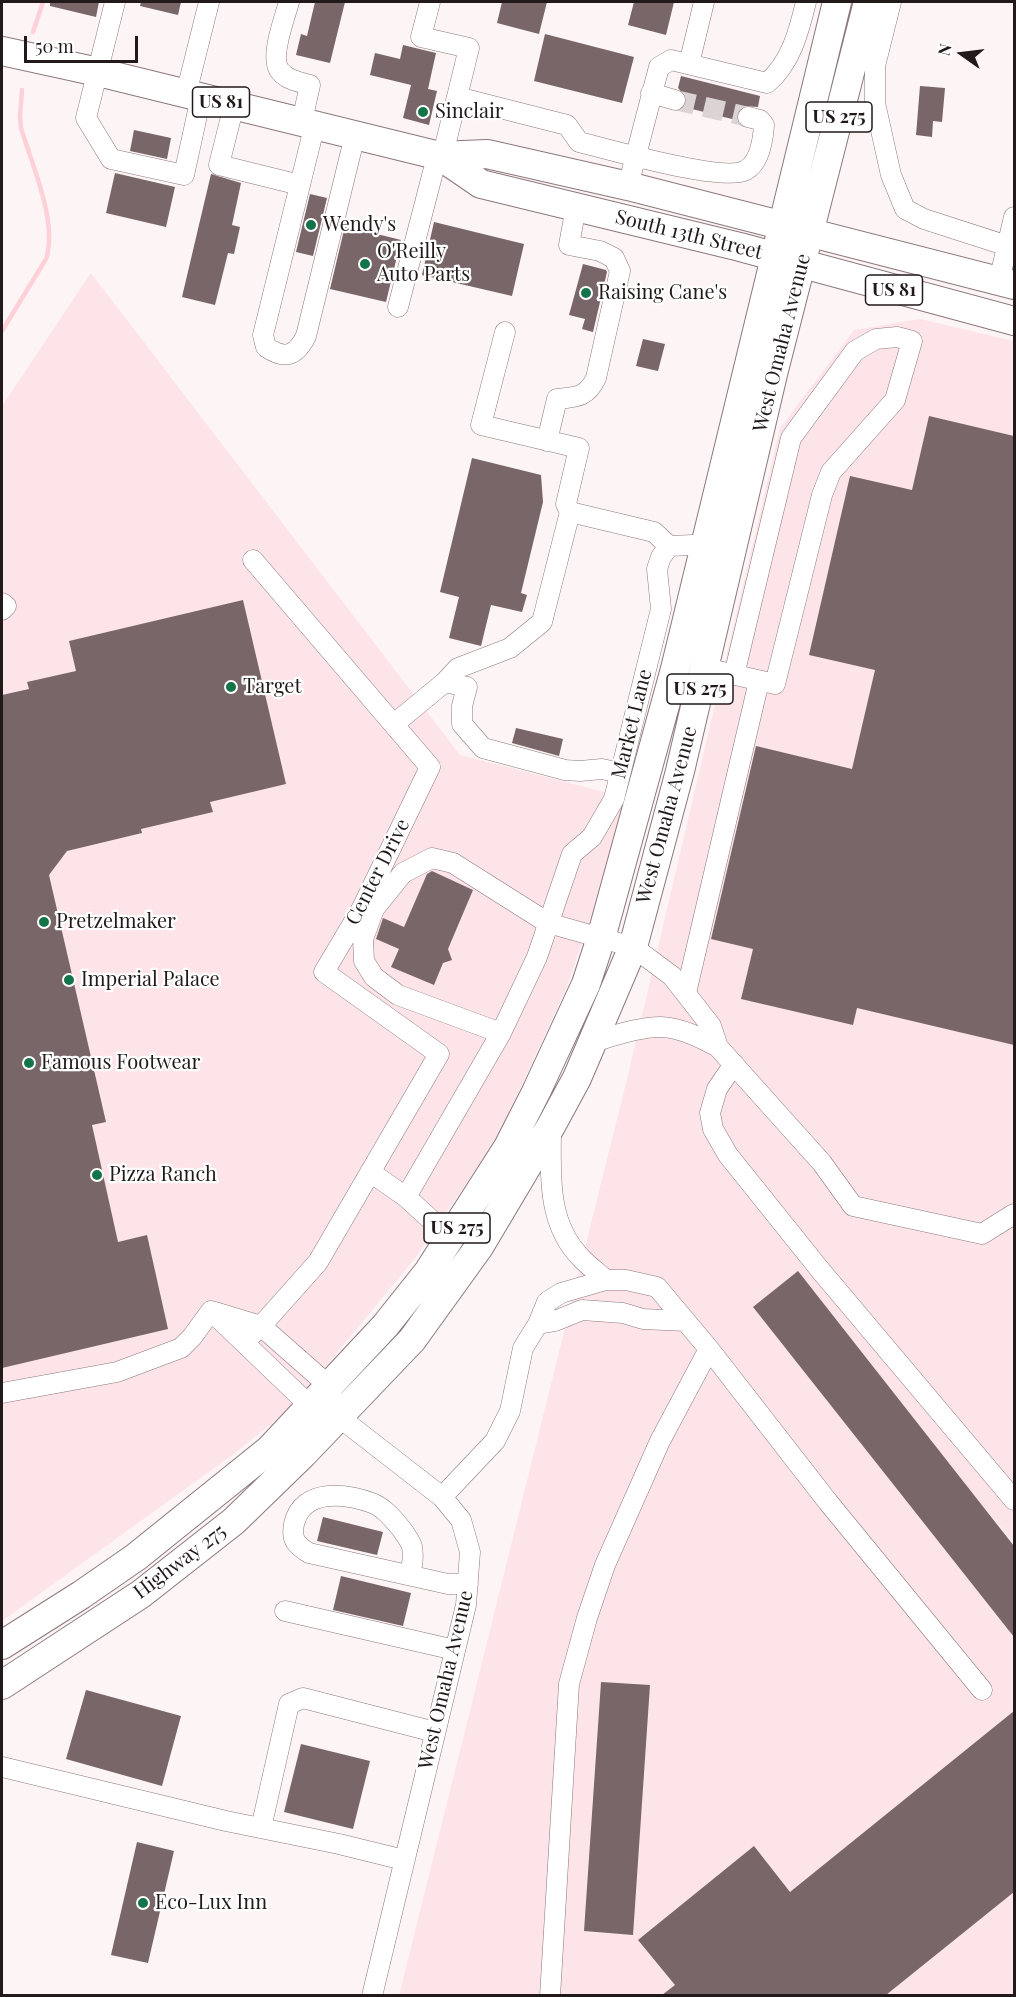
<!DOCTYPE html>
<style>
body{margin:0}
#map{position:relative;width:1016px;height:1997px;overflow:hidden;background:#fdf4f5;font-family:"Playfair Display",serif}
canvas{display:block}
.frame{position:absolute;inset:0;border:3px solid #21191a;pointer-events:none}
.north{position:absolute;left:932px;top:24px;width:60px;height:60px;-webkit-text-stroke:4px #fff;paint-order:stroke;rotate:284deg;font-size:16px;font-weight:700;line-height:24px;text-align:center;color:#21191a}
.north::after{content:'';display:block;margin:auto;width:21px;height:27px;background:#21191a;clip-path:polygon(50% 0,100% 100%,50% 72%,0 100%)}
.scale{position:absolute;left:24px;top:36px;width:114px;height:27px;box-sizing:border-box;border:3px solid #21191a;border-top:0;padding-left:8px;font-size:18px;line-height:21px;white-space:nowrap;color:#21191a;-webkit-text-stroke:4px #fff;paint-order:stroke}
</style>
<div id="map">
<canvas width="1016" height="1997"></canvas>
<div class="frame"></div>
<div class="north">N</div>
<div class="scale">50 m</div>
</div>
<script>
const context = document.querySelector('canvas').getContext('2d');
context.lineJoin = 'round';
function fillPath(path, color) { context.fillStyle = color; context.fill(path, 'evenodd'); }
function stroke(path, color, width, dash) { context.strokeStyle = color; context.lineWidth = width; context.lineCap = dash ? 'butt' : 'round'; context.setLineDash(dash || []); context.stroke(path); }
function label(font, color, halo, rows, align = 'center') {
  context.font = font + ' "Playfair Display",serif'; context.lineWidth = 4.5; context.setLineDash([]); context.textBaseline = 'middle'; context.strokeStyle = halo; context.fillStyle = color; for (const [text, x, y, turn = 0] of rows) {
    context.save(); context.translate(x, y); context.rotate((+turn || 0) * Math.PI / 180); context.textAlign = isNaN(turn) ? turn : align; if (halo) context.strokeText(text, 0, 0); context.fillText(text, 0, 0); context.restore();
  }
}
const built = new Path2D(`
 M 91,273 L 460,755 L 632,799 L 566,989 L 496,1140 L 416,1257 L 293,1406 L 235,1453 L 2,1621 L 2,406 Z
 M 920,319 L 1014,341 L 1014,1543 L 934,1448 L 1014,1545 L 1014,1995 L 399,1996 L 627,1079 L 780,428 L 854,330 Z`);
const stream = new Path2D(`
 M 33,32 L 43,2
 M 2,331 L 46,259 C 58,222 32,165 21,128 L 20,116 L 22,90`);
const building = new Path2D(`
 M 50,2 L 99,2 L 96,17 L 50,6 Z
 M 141,2 L 181,2 L 178,15 L 140,6 Z
 M 315,2 L 345,2 L 330,63 L 296,55 L 301,34 L 307,36 Z
 M 502,2 L 547,2 L 539,34 L 497,23 Z
 M 634,2 L 674,2 L 666,35 L 628,25 Z
 M 545,34 L 634,57 L 622,103 L 534,81 Z
 M 403,45 L 436,53 L 428,89 L 437,91 L 429,125 L 403,118 L 411,85 L 370,75 L 375,53 L 400,59 Z
 M 681,76 L 760,96 L 758,107 L 744,106 L 739,109 L 736,120 L 684,107 L 686,97 L 678,88 Z
 M 920,86 L 945,88 L 942,122 L 933,121 L 932,137 L 916,135 Z
 M 134,130 L 171,138 L 167,159 L 130,151 Z
 M 115,173 L 175,187 L 166,227 L 106,213 Z
 M 211,174 L 241,183 L 232,225 L 240,227 L 234,254 L 228,253 L 215,305 L 182,297 Z
 M 310,194 L 327,198 L 313,256 L 296,252 Z
 M 434,222 L 524,244 L 512,296 L 422,275 Z
 M 345,226 L 401,240 L 386,302 L 330,289 Z
 M 583,264 L 606,270 L 607,272 L 593,332 L 582,329 L 585,319 L 569,315 Z
 M 643,339 L 665,344 L 658,371 L 636,366 Z
 M 929,416 L 1014,436 L 1014,1045 L 857,1008 L 853,1025 L 741,999 L 753,949 L 711,939 L 756,746 L 852,769 L 875,670 L 809,655 L 850,476 L 912,490 Z
 M 472,458 L 541,475 L 543,502 L 521,593 L 527,595 L 522,612 L 491,605 L 481,646 L 449,638 L 459,597 L 440,592 Z
 M 243,600 L 286,784 L 210,802 L 213,812 L 141,829 L 142,833 L 67,851 L 49,875 L 106,1122 L 92,1125 L 118,1242 L 147,1235 L 168,1329 L 2,1368 L 2,695 L 29,689 L 27,682 L 76,671 L 69,641 Z
 M 516,728 L 563,739 L 559,756 L 512,743 Z
 M 432,871 L 473,890 L 448,949 L 452,960 L 443,963 L 434,985 L 391,967 L 399,949 L 376,939 L 383,918 L 404,927 L 427,874 Z
 M 798,1271 L 1014,1546 L 1014,1637 L 753,1307 Z
 M 323,1517 L 383,1532 L 377,1555 L 317,1541 Z
 M 341,1576 L 411,1593 L 403,1626 L 333,1610 Z
 M 601,1682 L 650,1685 L 633,1935 L 584,1931 Z
 M 86,1690 L 181,1716 L 162,1786 L 66,1759 Z
 M 1014,1711 L 1014,1892 L 886,1995 L 662,1995 L 675,1985 L 638,1940 L 754,1846 L 790,1892 Z
 M 301,1744 L 370,1761 L 353,1829 L 284,1812 Z
 M 137,1842 L 174,1851 L 148,1963 L 111,1955 Z`);
const minorTunnel = new Path2D(`
 M 675,100 L 748,117`);
const minor = new Path2D(`
 M 115,2 L 86,118 L 111,159 L 184,175 L 201,97
 M 289,2 C 285,17 269,58 280,71 C 287,80 299,82 310,85 L 302,121
 M 891,2 L 875,66 L 875,103 L 891,175 L 905,209 L 924,219 L 1014,248
 M 689,64 L 704,2
 M 651,93 L 675,100
 M 186,94 L 209,2
 M 457,97 L 567,125 L 579,142 C 607,149 725,183 746,170 C 760,162 763,140 764,125 L 760,120 L 748,117
 M 234,105 L 219,165 L 300,185
 M 315,124 L 263,335 L 266,347 C 285,360 296,356 306,336 L 355,135
 M 628,186 L 659,67 L 671,60 L 767,83 C 791,63 799,31 806,2
 M 999,281 L 1014,217
 M 398,307 L 433,172 L 445,146 L 469,48 L 421,37 L 430,2
 M 505,332 L 481,425 L 579,448 L 566,504 L 570,512
 M 547,441 L 557,399 C 577,397 587,397 596,378 L 620,271 L 614,258 L 600,251 L 569,245 L 576,207
 M 2,603 L 6,606 L 2,610
 M 705,668 L 775,684 L 822,495 L 831,472 L 895,400 L 912,341 L 897,337 L 876,339 L 855,351 L 791,438 L 734,675
 M 445,682 L 467,687 L 462,706 L 462,724 L 483,748 L 565,770 L 580,771 L 602,769 L 620,773
 M 394,724 L 445,682 L 458,668 L 510,648 L 542,622 L 570,512 L 654,532 L 669,546
 M 686,993 L 759,681
 M 501,1033 L 398,995 L 374,977 L 364,961 L 363,939 L 374,909 L 403,873 L 432,858 L 453,863 L 548,923 L 633,947 L 672,976 L 711,1026 L 718,1047 L 822,1163 L 853,1206 L 982,1234 L 1014,1214
 M 593,1042 C 614,1036 638,1027 661,1027 C 682,1028 701,1038 718,1047
 M 734,1064 L 717,1089 L 710,1113 L 713,1129 L 728,1155 L 821,1271 L 1014,1500
 M 551,1128 C 551,1174 546,1223 582,1259 C 589,1266 598,1273 606,1280
 M 370,1172 L 406,1197 L 451,1238
 M 406,1197 L 501,1033 L 537,957 L 572,854 L 592,837 L 614,799 L 661,609 L 657,569 L 661,557 L 669,546 L 693,545 L 705,548
 M 211,1311 L 309,1405 L 339,1417 L 442,1497 L 461,1520 L 470,1552 L 466,1605 L 372,1996
 M 215,1312 L 261,1326 L 328,1385 L 332,1397
 M 538,1324 L 555,1321 L 582,1310 L 623,1313 L 643,1319 L 686,1321
 M 244,1342 L 261,1326 L 318,1262 L 439,1054 L 324,972 L 362,908 L 430,767 L 253,560
 M 2,1393 L 117,1372 L 181,1348 L 192,1337 L 211,1311
 M 442,1497 L 495,1441 L 510,1411 L 523,1348 L 538,1324 L 547,1302 L 561,1293 L 606,1280 L 626,1280 L 657,1287 L 709,1349 L 828,1502 L 982,1690
 M 410,1575 C 412,1566 414,1557 412,1547 C 411,1542 406,1536 403,1531 C 395,1521 385,1508 372,1503 C 346,1493 302,1488 294,1524 C 291,1540 296,1545 309,1553 L 448,1584 L 468,1584
 M 285,1611 L 455,1650
 M 2,1767 L 226,1821 L 339,1844 L 404,1860
 M 261,1828 L 289,1704 L 303,1698 L 435,1732
 M 550,1996 L 569,1684 L 587,1618 L 605,1565 L 660,1441 L 709,1349`);
const highway = new Path2D(`
 M 2,51 L 98,72 L 440,156 L 487,154 L 628,186 L 1014,285
 M 440,156 L 481,184 L 740,247 L 1014,321
 M 2,1645 L 81,1595 L 136,1557 L 269,1450 L 385,1326 L 428,1272 L 508,1147 L 536,1092 L 586,984 L 601,938 L 675,669 L 837,2
 M 2,1685 L 141,1594 L 234,1521 L 303,1454 L 412,1340 L 479,1247 L 551,1126 L 577,1078 L 633,947 L 680,771 L 773,374 L 868,2`);
const markers = [
 [423,112,6,"#147449"],
 [311,225,6,"#147449"],
 [365,264,6,"#147449"],
 [586,293,6,"#147449"],
 [231,687,6,"#147449"],
 [44,922,6,"#147449"],
 [69,980,6,"#147449"],
 [29,1063,6,"#147449"],
 [97,1175,6,"#147449"],
 [143,1903,6,"#147449"]
];
const shields = [
 [221,102,57],
 [839,117,66],
 [894,290,57],
 [700,689,66],
 [457,1228,66]
];
const shieldNames = [
 ["US 81",221,102],
 ["US 275",839,117],
 ["US 81",894,290],
 ["US 275",700,689],
 ["US 275",457,1228]
];
const poiNames = [
 ["Sinclair",435,112],
 ["Wendy's",323,225],
 ["O'Reilly",377,252],
 ["Auto Parts",377,275],
 ["Raising Cane's",598,293],
 ["Target",243,687],
 ["Pretzelmaker",56,922],
 ["Imperial Palace",81,980],
 ["Famous Footwear",41,1063],
 ["Pizza Ranch",109,1175],
 ["Eco-Lux Inn",155,1903]
];
const streetNames = [
 ["South 13th Street",689,235,14],
 ["West Omaha Avenue",782,343,-76],
 ["Market Lane",632,724,-76],
 ["West Omaha Avenue",667,815,-75],
 ["Center Drive",378,872,-63],
 ["Highway 275",180,1562,-37],
 ["West Omaha Avenue",446,1680,-77]
];
fillPath(built, '#fde4e8');
stroke(stream, '#fdd1d7', 4.5);
fillPath(building, '#796669');
stroke(minorTunnel, '#dcd3d4', 20, [20, 10]);
stroke(minor, '#8c787b', 21);
stroke(highway, '#8c787b', 30);
stroke(minor, '#fff', 20);
stroke(highway, '#fff', 28);
for (const [x, y, r, color] of markers) { const dot = new Path2D(); dot.arc(x, y, r, 0, 2 * Math.PI); context.fillStyle = color; context.fill(dot); stroke(dot, '#fff', 2); }
for (const [x, y, w] of shields) { const box = new Path2D(); box.roundRect(x - w / 2, y - 15, w, 30, 4.5); context.fillStyle = '#fff'; context.fill(box); stroke(box, '#21191a', 1.5); }
label('bold 18px', '#21191a', null, shieldNames);
label('20px', '#21191a', '#fff', poiNames, 'left');
label('20px', '#21191a', '#fff', streetNames);
</script>
